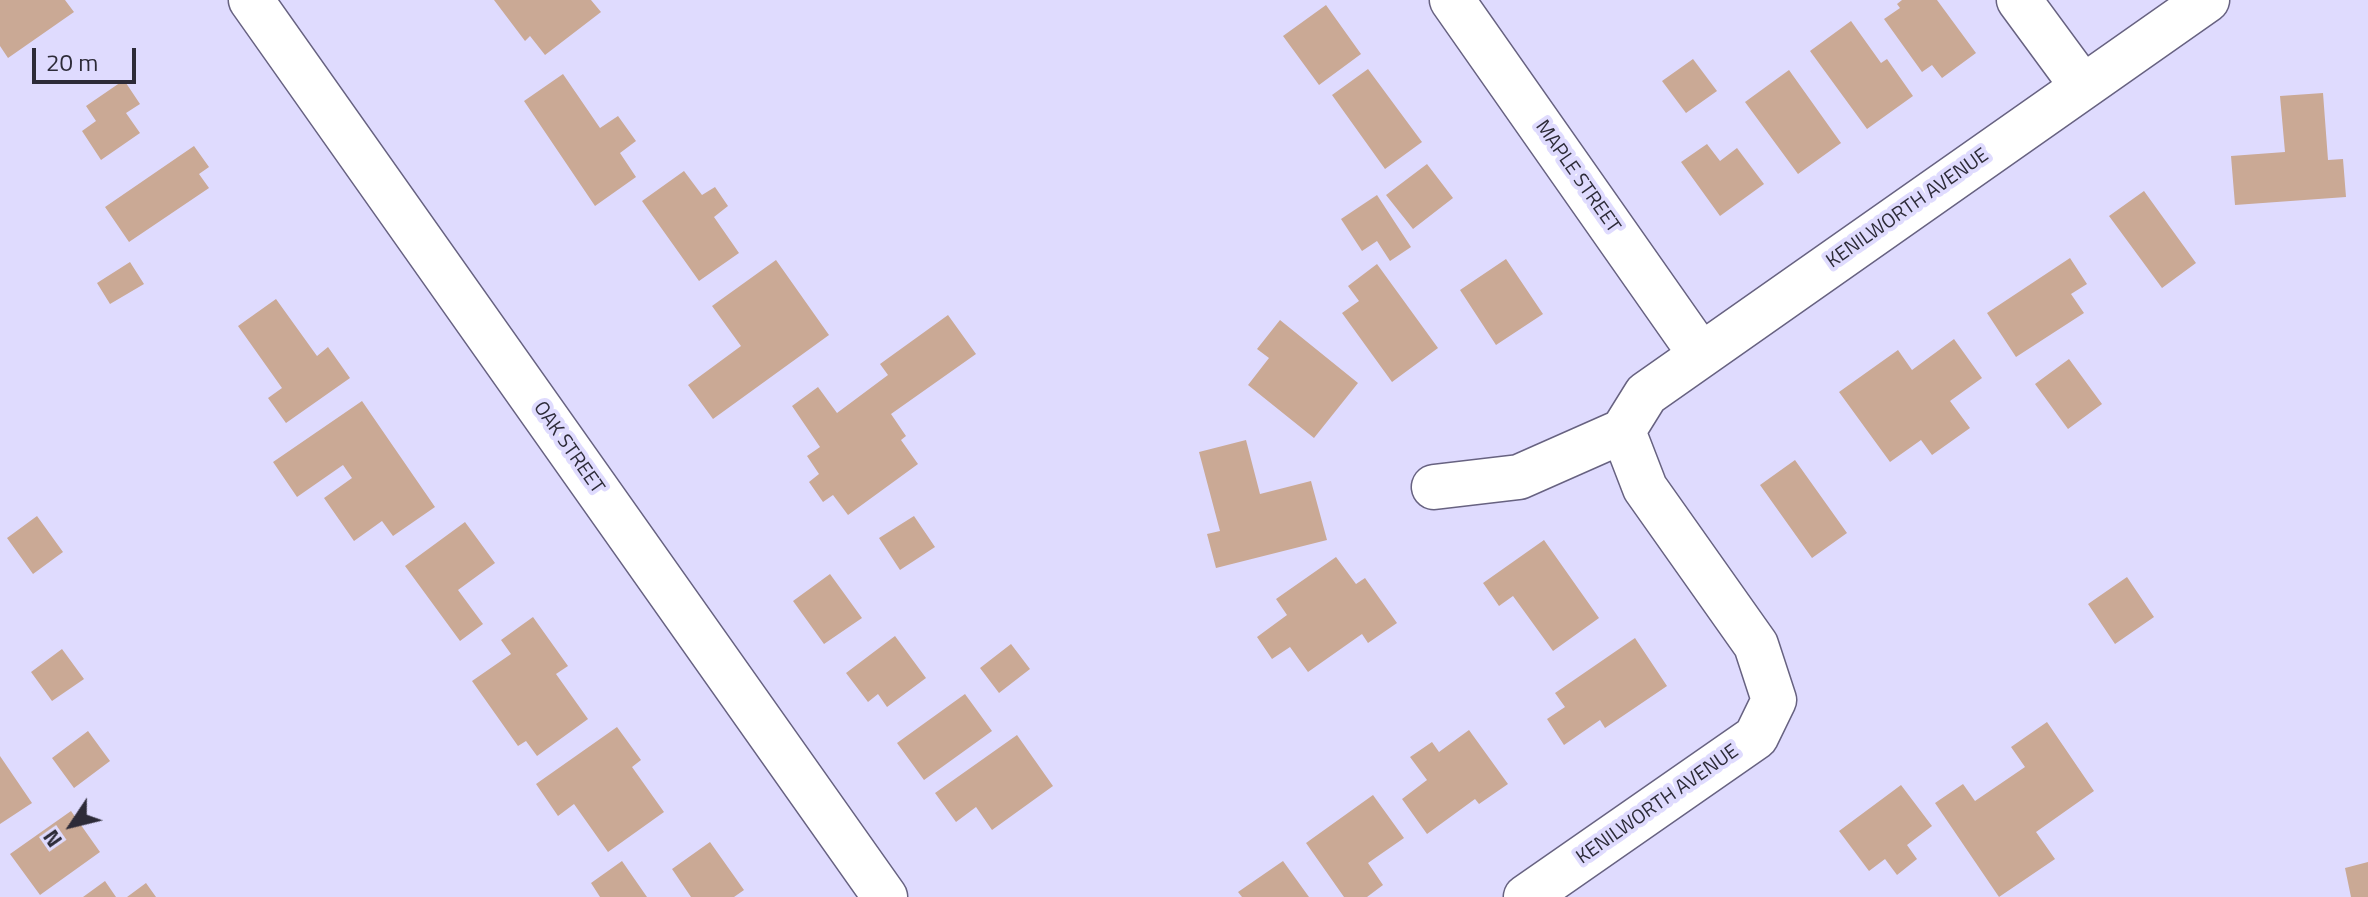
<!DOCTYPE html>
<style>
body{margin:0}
#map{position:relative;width:2368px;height:897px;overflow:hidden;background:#dfdbfe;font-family:"Titillium Web",sans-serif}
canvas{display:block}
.north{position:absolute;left:32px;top:785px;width:80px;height:80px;-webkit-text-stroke:6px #dfdbfe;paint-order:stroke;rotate:235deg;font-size:22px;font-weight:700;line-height:32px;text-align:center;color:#2d2b38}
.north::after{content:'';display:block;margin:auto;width:28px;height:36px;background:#2d2b38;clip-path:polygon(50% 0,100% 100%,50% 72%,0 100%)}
.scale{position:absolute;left:32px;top:48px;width:104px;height:36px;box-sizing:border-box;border:4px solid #2d2b38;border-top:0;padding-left:10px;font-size:24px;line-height:28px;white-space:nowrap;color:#2d2b38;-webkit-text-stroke:6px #dfdbfe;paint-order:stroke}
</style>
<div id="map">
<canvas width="2368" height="897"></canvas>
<div class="north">N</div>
<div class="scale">20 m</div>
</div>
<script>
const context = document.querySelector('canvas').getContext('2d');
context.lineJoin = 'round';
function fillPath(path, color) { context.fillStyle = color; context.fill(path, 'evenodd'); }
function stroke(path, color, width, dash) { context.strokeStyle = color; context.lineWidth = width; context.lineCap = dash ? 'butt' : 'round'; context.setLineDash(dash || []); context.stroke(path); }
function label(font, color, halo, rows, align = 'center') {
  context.font = font + ' "Titillium Web",sans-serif'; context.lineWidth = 8; context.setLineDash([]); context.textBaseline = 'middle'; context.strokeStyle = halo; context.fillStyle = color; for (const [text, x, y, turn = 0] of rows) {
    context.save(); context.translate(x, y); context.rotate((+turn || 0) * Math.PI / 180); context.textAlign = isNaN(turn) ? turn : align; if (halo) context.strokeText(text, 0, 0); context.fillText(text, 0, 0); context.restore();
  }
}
const building = new Path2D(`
 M 0,0 L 65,0 L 74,12 L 8,58 L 0,46 Z
 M 494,0 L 591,0 L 601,12 L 545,55 L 530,36 L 525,41 Z
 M 1902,0 L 1937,0 L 1976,53 L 1942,78 L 1932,65 L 1922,72 L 1884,19 L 1900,8 L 1897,4 Z
 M 1326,5 L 1361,54 L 1319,85 L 1283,36 Z
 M 1851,21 L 1881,63 L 1887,59 L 1913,96 L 1867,129 L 1810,51 Z
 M 1693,59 L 1717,91 L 1686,113 L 1662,81 Z
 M 1368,69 L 1422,142 L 1385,169 L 1332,95 Z
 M 1789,70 L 1841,143 L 1798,174 L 1745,102 Z
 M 563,74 L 600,128 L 618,116 L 636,141 L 620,153 L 636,177 L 595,206 L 524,101 Z
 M 124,80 L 140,104 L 126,113 L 140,133 L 101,160 L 82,131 L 96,121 L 86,106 Z
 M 2323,93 L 2328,160 L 2343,159 L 2346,197 L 2235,205 L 2231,156 L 2285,152 L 2280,96 Z
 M 1707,144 L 1720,161 L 1737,148 L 1764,184 L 1720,216 L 1681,162 Z
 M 194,146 L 209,167 L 199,174 L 209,188 L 129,242 L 105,207 Z
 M 1427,164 L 1453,198 L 1413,229 L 1386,195 Z
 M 684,171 L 702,195 L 715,187 L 728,206 L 714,217 L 739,253 L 699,281 L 642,201 Z
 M 2144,191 L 2196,263 L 2162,288 L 2109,216 Z
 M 1377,195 L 1411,247 L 1390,261 L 1377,241 L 1362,251 L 1341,219 Z
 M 2070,258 L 2087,284 L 2071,294 L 2084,313 L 2016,357 L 1987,313 Z
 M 1506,259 L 1543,314 L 1496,345 L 1460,290 Z
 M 776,260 L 829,335 L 713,419 L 688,385 L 741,346 L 712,306 Z
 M 130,262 L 144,284 L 110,304 L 97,283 Z
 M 1377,264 L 1438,348 L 1392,382 L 1342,313 L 1359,301 L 1348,286 Z
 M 276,299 L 317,356 L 328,347 L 350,378 L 286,423 L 268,398 L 282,388 L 238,326 Z
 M 948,315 L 976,354 L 891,414 L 906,436 L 901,440 L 918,464 L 848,515 L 833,495 L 823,502 L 809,482 L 819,474 L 807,456 L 820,447 L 792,406 L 818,387 L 837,413 L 888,375 L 880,364 Z
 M 1280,320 L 1358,383 L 1314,438 L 1248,385 L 1269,358 L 1257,349 Z
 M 1954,339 L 1982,378 L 1950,401 L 1970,428 L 1932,455 L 1921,440 L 1890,462 L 1839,392 L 1898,350 L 1912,370 Z
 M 2069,359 L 2102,404 L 2068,429 L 2035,384 Z
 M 362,401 L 435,507 L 393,536 L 382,521 L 354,541 L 324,498 L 352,478 L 343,465 L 297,497 L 273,462 Z
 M 1246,440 L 1260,494 L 1311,481 L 1327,540 L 1216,568 L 1207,534 L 1220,531 L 1199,452 Z
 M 1795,460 L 1847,533 L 1812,558 L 1760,485 Z
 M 37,516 L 63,552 L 33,574 L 7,538 Z
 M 914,516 L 935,547 L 900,570 L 879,538 Z
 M 465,522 L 495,563 L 458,590 L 483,624 L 460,641 L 405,566 Z
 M 1544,540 L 1599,618 L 1553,651 L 1513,596 L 1499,606 L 1483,583 Z
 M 1336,557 L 1356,584 L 1365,578 L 1397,623 L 1368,643 L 1362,634 L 1308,672 L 1290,647 L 1272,659 L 1257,637 L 1287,615 L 1276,599 Z
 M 830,574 L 862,618 L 824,644 L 793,601 Z
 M 2127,577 L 2154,617 L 2115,644 L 2088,604 Z
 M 533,617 L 568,666 L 556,674 L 588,719 L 537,756 L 526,741 L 518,746 L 472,681 L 511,654 L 501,640 Z
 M 895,636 L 926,678 L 887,707 L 878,694 L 868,702 L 846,673 Z
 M 1635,638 L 1667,686 L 1605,728 L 1600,720 L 1564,745 L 1547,719 L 1565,707 L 1555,693 Z
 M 1011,644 L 1030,669 L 999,693 L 980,668 Z
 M 62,649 L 84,679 L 52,701 L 31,672 Z
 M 965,694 L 992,731 L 924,780 L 897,743 Z
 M 2047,722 L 2094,791 L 2036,832 L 2055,859 L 1999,897 L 1935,803 L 1963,784 L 1975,801 L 2025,767 L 2011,747 Z
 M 617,727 L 641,760 L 632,767 L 664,812 L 608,852 L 574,804 L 558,816 L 536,784 Z
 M 1469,730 L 1508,784 L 1479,804 L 1475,799 L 1427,834 L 1402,799 L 1427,780 L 1410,757 L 1432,742 L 1439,752 Z
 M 88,731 L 110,761 L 74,788 L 52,758 Z
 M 1017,735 L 1053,786 L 992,830 L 976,807 L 956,822 L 935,793 Z
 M 0,756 L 32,803 L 0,824 Z
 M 1901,785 L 1932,826 L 1907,845 L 1917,859 L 1897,875 L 1885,859 L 1869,871 L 1839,831 Z
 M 1373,795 L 1404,838 L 1368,863 L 1383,885 L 1367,897 L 1344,897 L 1306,843 Z
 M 71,811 L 100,852 L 40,895 L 10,854 Z
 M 710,842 L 744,890 L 734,897 L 691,897 L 672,869 Z
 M 622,861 L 647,897 L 600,897 L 591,883 Z
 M 1283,861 L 1309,897 L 1242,897 L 1238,892 Z
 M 2368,862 L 2368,897 L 2351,897 L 2345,868 Z
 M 105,881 L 116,897 L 83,897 Z
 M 146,883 L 156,897 L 127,897 Z`);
const minor = new Path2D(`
 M 251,0 L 885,897
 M 1452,0 L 1701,355
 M 2019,0 L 2083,87
 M 1623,431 L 1646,394 L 2207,0
 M 1434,487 L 1519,477 L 1623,431
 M 1526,897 L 1756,737 L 1774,700 L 1756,645 L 1645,488 L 1623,431`);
const streetNames = [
 ["MAPLE STREET",1577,177,55],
 ["KENILWORTH AVENUE",1908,209,-35],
 ["OAK STREET",568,448,55],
 ["KENILWORTH AVENUE",1658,805,-35]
];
fillPath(building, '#caa995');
stroke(minor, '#676281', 47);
stroke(minor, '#fff', 44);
label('20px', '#2d2b38', '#dfdbfe', streetNames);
</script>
